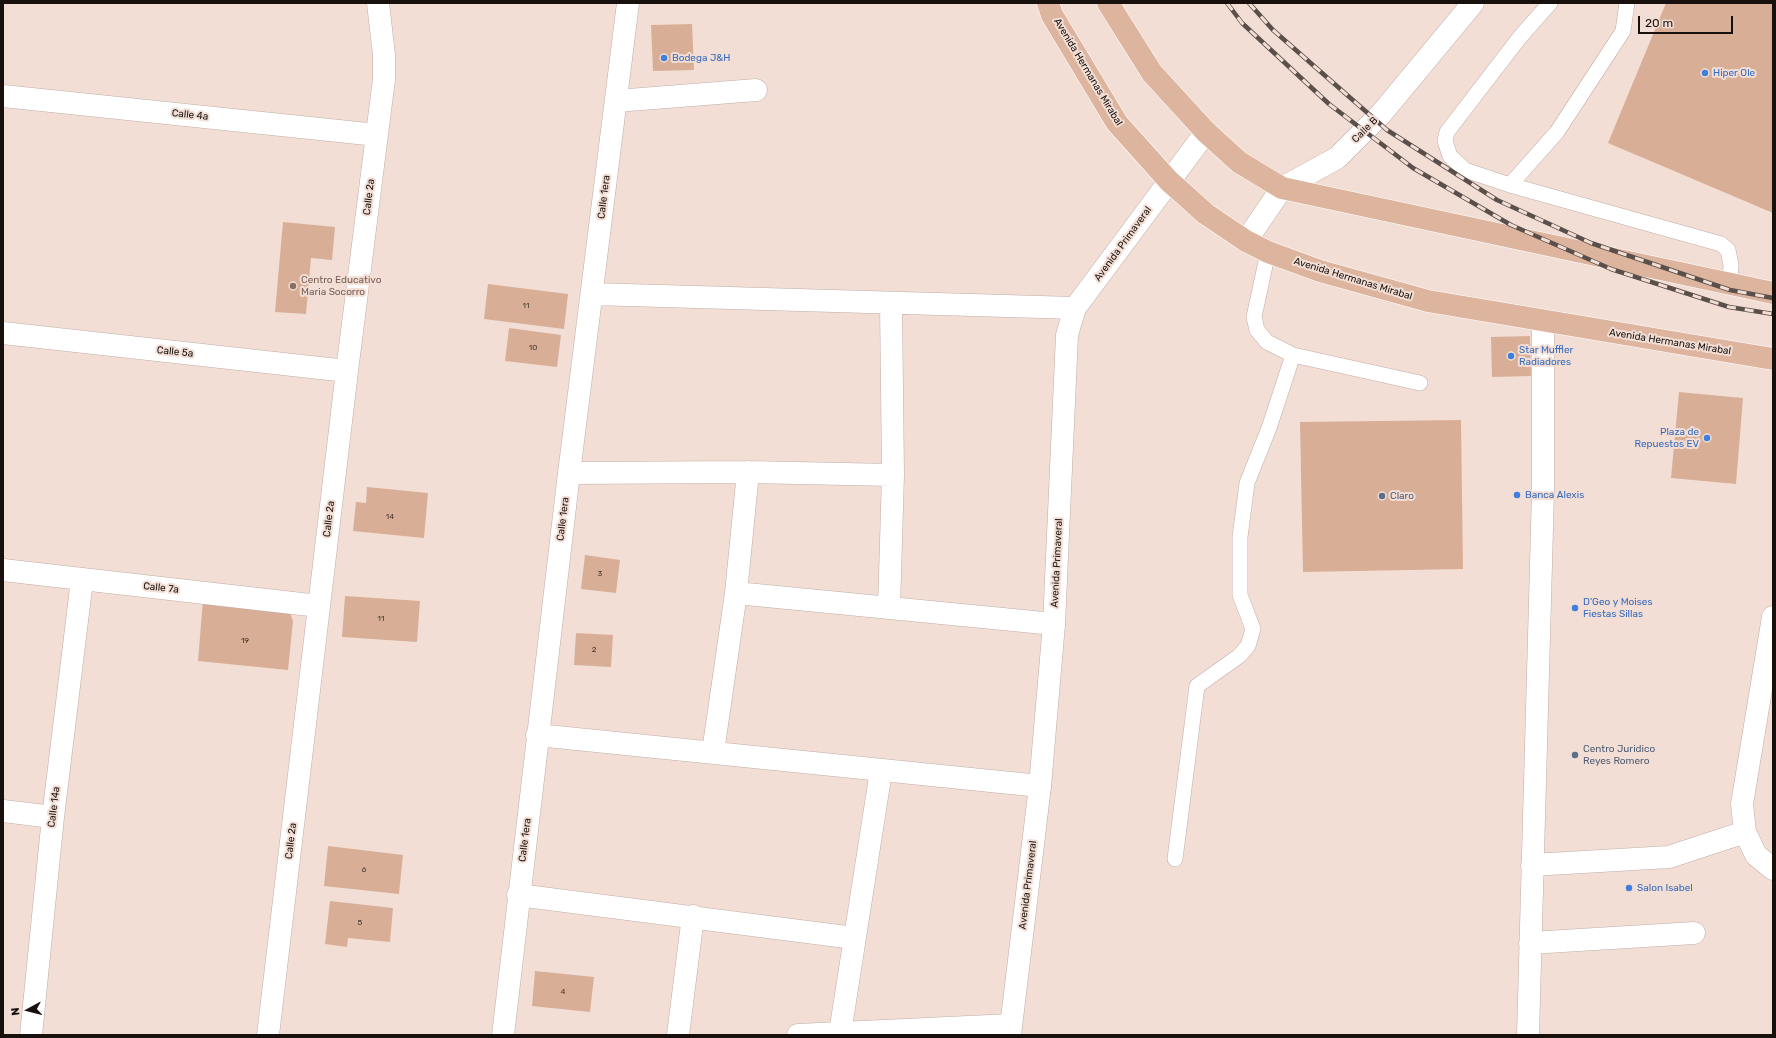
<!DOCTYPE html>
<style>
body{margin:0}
#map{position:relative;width:1776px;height:1038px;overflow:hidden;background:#f3ded5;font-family:Rubik,sans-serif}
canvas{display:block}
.frame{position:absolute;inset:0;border:4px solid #17100d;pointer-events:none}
.north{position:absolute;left:8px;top:990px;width:40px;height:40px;-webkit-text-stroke:3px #f3ded5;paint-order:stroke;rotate:263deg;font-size:11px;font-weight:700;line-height:16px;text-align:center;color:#17100d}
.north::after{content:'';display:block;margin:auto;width:14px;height:18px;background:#17100d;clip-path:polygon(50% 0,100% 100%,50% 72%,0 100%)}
.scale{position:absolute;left:1638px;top:16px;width:95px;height:18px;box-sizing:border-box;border:2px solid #17100d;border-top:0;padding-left:5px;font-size:12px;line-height:14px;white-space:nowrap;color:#17100d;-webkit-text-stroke:3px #f3ded5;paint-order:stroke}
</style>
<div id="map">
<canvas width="1776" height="1038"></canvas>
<div class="frame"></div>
<div class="north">N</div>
<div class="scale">20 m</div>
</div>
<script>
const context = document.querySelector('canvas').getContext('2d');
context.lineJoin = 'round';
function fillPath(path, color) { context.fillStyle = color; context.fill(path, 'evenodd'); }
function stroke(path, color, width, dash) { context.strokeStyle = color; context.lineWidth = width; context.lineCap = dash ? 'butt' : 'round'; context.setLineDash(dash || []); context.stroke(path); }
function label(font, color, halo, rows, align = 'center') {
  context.font = font + ' Rubik,sans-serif'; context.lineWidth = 4; context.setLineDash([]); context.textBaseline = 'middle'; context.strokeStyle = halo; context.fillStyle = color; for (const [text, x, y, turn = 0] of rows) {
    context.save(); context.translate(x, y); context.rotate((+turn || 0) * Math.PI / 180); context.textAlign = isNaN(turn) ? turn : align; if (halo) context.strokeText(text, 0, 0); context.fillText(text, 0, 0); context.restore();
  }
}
const building = new Path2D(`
 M 1666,3 L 1773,3 L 1773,213 L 1608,143 Z
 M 692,24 L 694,70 L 653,71 L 651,25 Z
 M 283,222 L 335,227 L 332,260 L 311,258 L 306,314 L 275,312 Z
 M 488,284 L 568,294 L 564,329 L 484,319 Z
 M 509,328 L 561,335 L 557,367 L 505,361 Z
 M 1530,336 L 1531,376 L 1492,377 L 1491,337 Z
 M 1679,392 L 1743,398 L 1736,484 L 1671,478 Z
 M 1461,420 L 1463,569 L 1303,572 L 1300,422 Z
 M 367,487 L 428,493 L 424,538 L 353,531 L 356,502 L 366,503 Z
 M 585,555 L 620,560 L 616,593 L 581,589 Z
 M 345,596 L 420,601 L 417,642 L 342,637 Z
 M 203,600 L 290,613 L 293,621 L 288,670 L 198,661 Z
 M 576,633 L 613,635 L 611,667 L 574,665 Z
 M 328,846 L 403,855 L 399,894 L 324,886 Z
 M 330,901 L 393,908 L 390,942 L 348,938 L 347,947 L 325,944 Z
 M 535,971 L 594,977 L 590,1012 L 532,1006 Z`);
const service = new Path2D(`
 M 1550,3 L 1520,37 L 1447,132 L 1445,141 L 1450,156 L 1465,170 L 1510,185 L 1721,244 L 1728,250 L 1731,265 L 1730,285
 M 1510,185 L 1557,132 L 1623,31 L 1627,3
 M 1268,252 L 1254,317 L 1257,330 L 1267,342 L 1293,355 L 1420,383
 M 1175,859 L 1197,686 L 1239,656 L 1248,646 L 1253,629 L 1240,595 L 1240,537 L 1247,483 L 1269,428 L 1293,355`);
const minor = new Path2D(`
 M 3,96 L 377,135
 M 616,101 L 756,90
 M 1246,241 L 1282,188 L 1337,158 L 1381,114 L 1473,3
 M 592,294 L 1075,308
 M 3,333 L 347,371
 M 569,473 L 748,472 L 893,475
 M 3,570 L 319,606
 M 736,593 L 1054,624
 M 889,608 L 893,475 L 891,303
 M 1773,617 L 1742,804 L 1745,832 L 1756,855 L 1773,869
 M 537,735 C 705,751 872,770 1040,786
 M 713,752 L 736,593 L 748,472
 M 3,811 L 53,817
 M 1532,865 L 1669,857 L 1745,832
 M 518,895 L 854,938
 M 1530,943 L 1694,933
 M 840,1033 L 881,771
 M 31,1035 L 53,817 L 82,580
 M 268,1035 L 347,371 L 384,79 L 384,55 L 378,3
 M 503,1035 L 569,473 L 628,3
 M 678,1035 L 693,916
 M 798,1035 L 1011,1025
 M 1528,1035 L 1543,492 L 1543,321`);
const tertiary = new Path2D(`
 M 1010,1035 L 1040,786 L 1054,624 L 1067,335 L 1075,308 L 1206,132`);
const primary = new Path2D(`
 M 1048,3 L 1052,15 L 1117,123 L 1169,181 L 1206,214 L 1246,241 L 1268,252 L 1320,271 L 1428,301 L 1773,359
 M 1108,3 L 1152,73 L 1206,132 L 1239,162 L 1282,188 L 1773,293`);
const rail = new Path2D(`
 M 1227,3 L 1242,23 L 1329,104 L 1413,168 L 1511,225 L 1611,269 L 1729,307 L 1773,314
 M 1249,3 L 1273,30 L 1387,130 L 1497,200 L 1591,243 L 1730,290 L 1773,298`);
const markers = [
 [664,58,4,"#3f7fe0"],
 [1705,73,4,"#3f7fe0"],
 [293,286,4,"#8d6e63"],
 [1511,356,4,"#3f7fe0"],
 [1707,438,4,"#3f7fe0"],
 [1517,495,4,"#3f7fe0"],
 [1382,496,4,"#5c6f8a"],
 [1575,608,4,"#3f7fe0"],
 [1575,755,4,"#5c6f8a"],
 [1629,888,4,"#3f7fe0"]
];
const numberNames = [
 ["11",526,306],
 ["10",533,348],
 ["14",390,517],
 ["3",600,574],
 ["11",381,619],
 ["19",245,641],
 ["2",594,650],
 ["6",364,870],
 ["5",360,923],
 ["4",563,992]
];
const shopNames = [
 ["Bodega J&H",672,58],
 ["Hiper Ole",1713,73],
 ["Star Muffler",1519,350],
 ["Radiadores",1519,362],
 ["Plaza de",1699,432,"right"],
 ["Repuestos EV",1699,444,"right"],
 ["Banca Alexis",1525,495],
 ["D'Geo y Moises",1583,602],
 ["Fiestas Sillas",1583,614],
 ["Salon Isabel",1637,888]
];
const streetNames = [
 ["Avenida Hermanas Mirabal",1088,72,59],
 ["Calle 4a",190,115,6],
 ["Calle B",1365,130,-45],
 ["Calle 2a",369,197,-83],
 ["Calle 1era",604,197,-83],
 ["Avenida Primaveral",1123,244,-54],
 ["Avenida Hermanas Mirabal",1353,279,17],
 ["Avenida Hermanas Mirabal",1670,342,9],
 ["Calle 5a",175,352,6],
 ["Calle 2a",329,519,-83],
 ["Calle 1era",563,519,-83],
 ["Avenida Primaveral",1057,563,-87],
 ["Calle 7a",161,588,6],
 ["Calle 14a",54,807,-83],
 ["Calle 1era",525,840,-83],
 ["Calle 2a",291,841,-83],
 ["Avenida Primaveral",1028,885,-83]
];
const educationNames = [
 ["Centro Educativo",301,280],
 ["Maria Socorro",301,292]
];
const serviceNames = [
 ["Claro",1390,496],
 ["Centro Juridico",1583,749],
 ["Reyes Romero",1583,761]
];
fillPath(building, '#d8af96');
stroke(service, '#c1ada5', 16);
stroke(minor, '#c1ada5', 23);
stroke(tertiary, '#c1ada5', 23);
stroke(primary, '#fff', 23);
stroke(service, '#fff', 15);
stroke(minor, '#fff', 22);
stroke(tertiary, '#fff', 22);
stroke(primary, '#ddb49d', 22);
stroke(rail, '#5a4f4a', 4.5);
stroke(rail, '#f3ded5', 3, [9]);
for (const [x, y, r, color] of markers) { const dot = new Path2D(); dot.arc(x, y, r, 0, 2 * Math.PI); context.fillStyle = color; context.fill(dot); stroke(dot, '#f3ded5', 1.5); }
label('8px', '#47382f', null, numberNames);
label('10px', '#366cbe', '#f3ded5', shopNames, 'left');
label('10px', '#17100d', '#f3ded5', streetNames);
label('10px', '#785e54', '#f3ded5', educationNames, 'left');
label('10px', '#4e5e75', '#f3ded5', serviceNames, 'left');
</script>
